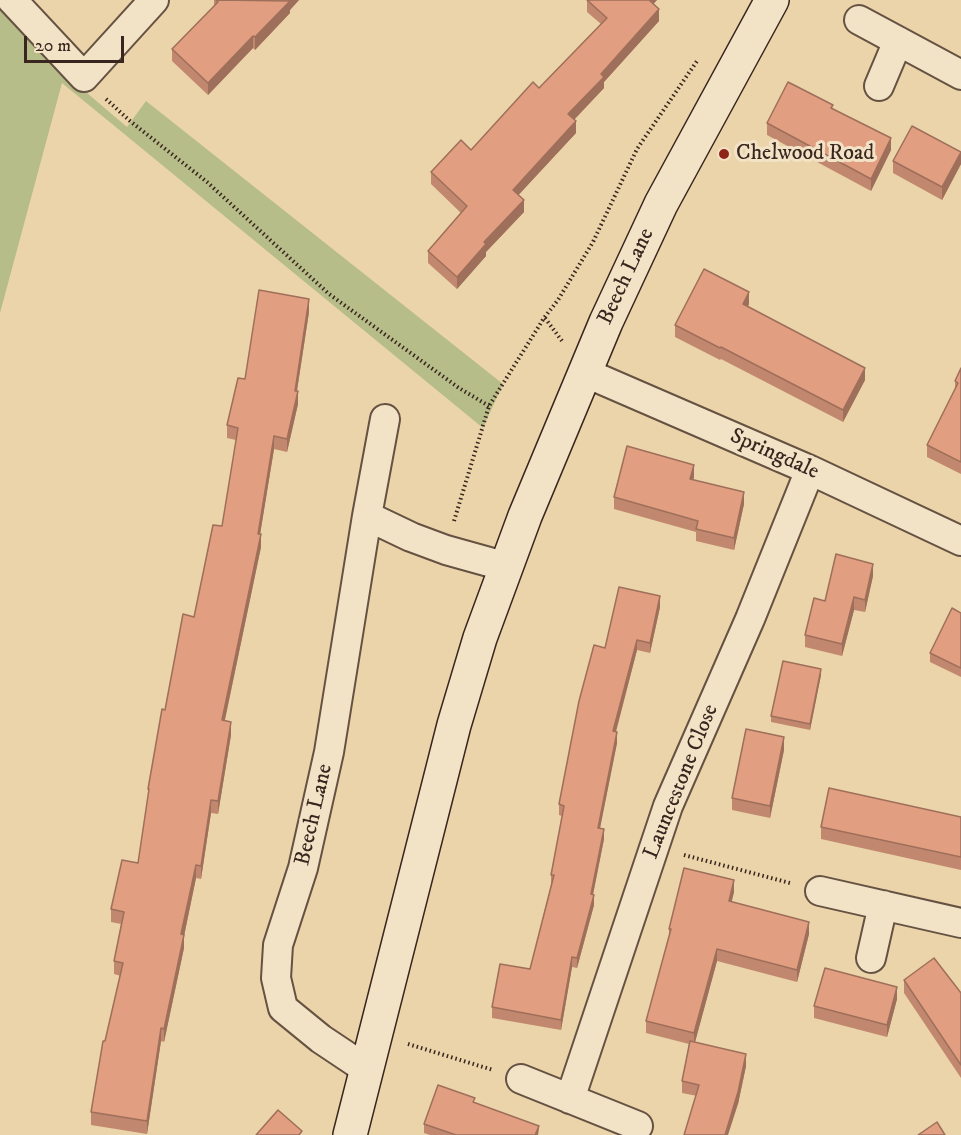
<!DOCTYPE html>
<style>
body{margin:0}
#map{position:relative;width:961px;height:1135px;overflow:hidden;background:#ebd4a9;font-family:"IM FELL DW Pica",serif}
canvas{display:block}
.scale{position:absolute;left:24px;top:36px;width:100px;height:27px;box-sizing:border-box;border:3px solid #39261f;border-top:0;padding-left:8px;font-size:18px;line-height:21px;white-space:nowrap;color:#39261f;-webkit-text-stroke:4px #f2e3c7;paint-order:stroke}
</style>
<div id="map">
<canvas width="961" height="1135"></canvas>
<div class="scale">20 m</div>
</div>
<script>
const context = document.querySelector('canvas').getContext('2d');
context.lineJoin = 'round';
function fillPath(path, color) { context.fillStyle = color; context.fill(path, 'evenodd'); }
function stroke(path, color, width, dash) { context.strokeStyle = color; context.lineWidth = width; context.lineCap = dash ? 'butt' : 'round'; context.setLineDash(dash || []); context.stroke(path); }
function label(font, color, halo, rows, align = 'center') {
  context.font = font + ' "IM FELL DW Pica",serif'; context.lineWidth = 6; context.setLineDash([]); context.textBaseline = 'middle'; context.strokeStyle = halo; context.fillStyle = color; for (const [text, x, y, turn = 0] of rows) {
    context.save(); context.translate(x, y); context.rotate((+turn || 0) * Math.PI / 180); context.textAlign = isNaN(turn) ? turn : align; if (halo) context.strokeText(text, 0, 0); context.fillText(text, 0, 0); context.restore();
  }
}
const green = new Path2D(`
 M 0,3 L 67,76 L 127,127 L 146,101 L 503,384 L 483,428 L 62,83 L 0,313 Z`);
const path = new Path2D(`
 M 106,99 L 130,121 L 207,182 L 329,294 L 459,388 L 489,406
 M 545,318 L 562,341
 M 454,521 L 489,406 L 544,318 L 558,300 L 593,242 L 637,149 L 697,61
 M 684,855 L 790,883
 M 408,1044 L 493,1070`);
const street = new Path2D(`
 M 12,0 L 84,77 L 154,0
 M 859,20 L 961,75
 M 879,86 L 898,41
 M 586,373 L 810,470 L 961,541
 M 367,516 L 385,419
 M 820,891 L 961,923
 M 871,958 L 883,905
 M 366,1069 L 321,1039 L 283,1008 L 276,978 L 278,945 L 303,868 L 329,752 L 367,516 L 411,537 L 446,550 L 507,567
 M 521,1079 L 638,1126
 M 570,1099 L 668,806 L 750,619 L 810,470`);
const secondary = new Path2D(`
 M 350,1135 L 454,725 L 480,638 L 525,516 L 606,322 L 661,204 L 772,0`);
const wall = new Path2D(`
 M 214,0 L 299,0 L 290,10 L 290,13 L 255,50 L 253,48 L 208,95 L 172,61 L 172,49 L 214,6 Z
 M 587,0 L 657,0 L 653,4 L 659,21 L 604,82 L 604,88 L 574,120 L 576,133 L 518,195 L 524,212 L 486,252 L 486,256 L 457,289 L 428,263 L 428,251 L 461,213 L 431,184 L 431,172 L 471,150 L 539,88 L 601,24 L 587,12 Z
 M 767,123 L 891,150 L 871,191 L 767,135 Z
 M 893,161 L 961,164 L 942,200 L 893,173 Z
 M 749,304 L 748,306 L 865,380 L 843,422 L 721,359 L 720,360 L 675,337 L 675,325 Z
 M 309,312 L 297,391 L 298,404 L 287,452 L 274,449 L 260,534 L 261,547 L 225,720 L 231,735 L 218,814 L 211,813 L 201,879 L 196,878 L 184,936 L 184,948 L 164,1042 L 161,1041 L 147,1134 L 91,1125 L 91,1112 L 105,1041 L 121,976 L 114,974 L 114,961 L 121,924 L 111,922 L 111,909 L 138,863 L 148,799 L 148,789 L 165,710 L 222,526 L 236,440 L 227,438 L 227,425 L 245,379 Z
 M 961,368 L 961,474 L 927,457 L 927,445 L 955,389 L 955,381 Z
 M 694,477 L 693,480 L 744,504 L 734,550 L 696,541 L 696,532 L 614,509 L 614,497 Z
 M 873,576 L 865,612 L 854,610 L 842,656 L 805,647 L 805,635 L 825,601 Z
 M 660,607 L 650,653 L 637,650 L 616,732 L 617,743 L 600,828 L 604,839 L 593,895 L 594,905 L 577,968 L 572,967 L 561,1030 L 492,1018 L 492,1007 L 530,969 L 551,885 L 551,875 L 562,816 L 559,815 L 559,804 L 605,648 Z
 M 961,613 L 961,677 L 930,662 L 930,653 Z
 M 821,675 L 810,730 L 771,722 L 771,716 Z
 M 784,750 L 770,818 L 732,810 L 732,798 Z
 M 961,817 L 961,870 L 821,839 L 821,827 Z
 M 734,892 L 731,902 L 809,934 L 797,982 L 717,961 L 695,1042 L 746,1066 L 738,1104 L 682,1093 L 682,1081 L 689,1044 L 646,1033 L 646,1021 L 669,937 L 669,929 Z
 M 904,980 L 961,993 L 961,1078 L 904,993 Z
 M 897,999 L 887,1037 L 814,1018 L 814,1006 Z
 M 475,1103 L 539,1126 L 538,1135 L 430,1135 L 424,1133 L 424,1124 Z`);
const shadedWall = new Path2D(`
 M 289,0 L 299,0 L 290,10 L 290,13 L 255,50 L 255,37 Z
 M 648,0 L 657,0 L 648,10 Z
 M 659,9 L 659,21 L 604,82 L 604,88 L 568,126 L 568,114 L 601,74 Z
 M 253,36 L 253,48 L 208,95 L 208,83 Z
 M 576,121 L 576,133 L 513,201 L 513,190 Z
 M 891,138 L 891,150 L 871,191 L 871,179 Z
 M 961,152 L 961,164 L 942,200 L 942,187 Z
 M 524,200 L 524,212 L 486,252 L 486,256 L 457,289 L 457,277 L 484,242 Z
 M 749,292 L 749,304 L 743,316 L 743,304 Z
 M 309,299 L 309,312 L 295,403 L 295,391 Z
 M 865,368 L 865,380 L 843,422 L 843,410 Z
 M 298,391 L 298,404 L 287,452 L 287,439 Z
 M 274,436 L 274,449 L 258,547 L 258,534 Z
 M 694,465 L 694,477 L 690,492 L 690,479 Z
 M 744,492 L 744,504 L 734,550 L 734,538 Z
 M 261,534 L 261,547 L 222,733 L 222,720 Z
 M 873,564 L 873,576 L 865,612 L 865,600 Z
 M 660,596 L 660,607 L 650,653 L 650,643 Z
 M 854,597 L 854,610 L 842,656 L 842,644 Z
 M 637,640 L 637,650 L 613,742 L 613,731 Z
 M 821,669 L 821,675 L 810,730 L 810,724 Z
 M 231,722 L 231,735 L 218,814 L 218,801 Z
 M 617,732 L 617,743 L 598,838 L 598,828 Z
 M 784,737 L 784,750 L 770,818 L 770,806 Z
 M 211,800 L 211,813 L 201,879 L 201,866 Z
 M 604,829 L 604,839 L 591,904 L 591,894 Z
 M 196,865 L 196,878 L 184,936 L 184,948 L 164,1042 L 164,1029 L 181,934 Z
 M 734,880 L 734,892 L 729,913 L 729,901 Z
 M 594,895 L 594,905 L 577,968 L 577,958 Z
 M 809,922 L 809,934 L 797,982 L 797,970 Z
 M 717,949 L 717,961 L 694,1046 L 694,1033 Z
 M 572,957 L 572,967 L 561,1030 L 561,1020 Z
 M 897,987 L 897,999 L 887,1037 L 887,1025 Z
 M 161,1028 L 161,1041 L 147,1134 L 147,1121 Z
 M 746,1054 L 746,1066 L 738,1104 L 728,1135 L 725,1135 Z
 M 539,1126 L 538,1135 L 535,1135 Z`);
const building = new Path2D(`
 M 216,0 L 290,1 L 255,37 L 253,36 L 208,83 L 172,49 L 218,2 Z
 M 587,0 L 649,0 L 659,9 L 601,74 L 604,77 L 568,114 L 576,121 L 513,190 L 524,200 L 484,242 L 486,244 L 457,277 L 428,251 L 467,206 L 431,172 L 461,140 L 471,150 L 533,82 L 539,88 L 607,18 Z
 M 788,82 L 833,105 L 831,108 L 891,138 L 871,179 L 767,123 Z
 M 912,126 L 961,152 L 942,187 L 893,161 Z
 M 704,269 L 749,292 L 743,304 L 865,368 L 843,410 L 721,347 L 720,348 L 675,325 Z
 M 259,290 L 309,299 L 295,391 L 298,391 L 287,439 L 274,436 L 258,534 L 261,534 L 222,720 L 231,722 L 218,801 L 211,800 L 201,866 L 196,865 L 181,934 L 184,935 L 164,1029 L 161,1028 L 147,1121 L 91,1112 L 103,1041 L 105,1041 L 123,963 L 114,961 L 124,912 L 111,909 L 122,860 L 138,863 L 149,789 L 148,789 L 162,709 L 165,710 L 183,614 L 194,617 L 213,525 L 222,526 L 238,428 L 227,425 L 238,378 L 245,379 Z
 M 961,368 L 961,462 L 927,445 L 958,383 L 955,381 Z
 M 627,446 L 694,465 L 690,479 L 744,492 L 734,538 L 696,529 L 698,521 L 614,497 Z
 M 836,554 L 873,564 L 865,600 L 854,597 L 842,644 L 805,635 L 814,598 L 825,601 Z
 M 619,587 L 660,596 L 650,643 L 637,640 L 613,731 L 617,732 L 598,828 L 604,829 L 591,894 L 594,895 L 577,958 L 572,957 L 561,1020 L 492,1007 L 500,964 L 530,969 L 554,875 L 551,875 L 564,806 L 559,804 L 579,701 L 594,645 L 605,648 Z
 M 952,608 L 961,613 L 961,668 L 930,653 Z
 M 783,661 L 821,669 L 810,724 L 771,716 Z
 M 746,729 L 784,737 L 770,806 L 732,798 Z
 M 829,788 L 961,817 L 961,857 L 821,827 Z
 M 684,868 L 734,880 L 729,901 L 809,922 L 797,970 L 717,949 L 694,1033 L 646,1021 L 671,929 L 669,929 Z
 M 934,958 L 961,993 L 961,1065 L 904,980 Z
 M 825,968 L 897,987 L 887,1025 L 814,1006 Z
 M 690,1041 L 746,1054 L 738,1092 L 725,1135 L 684,1135 L 699,1085 L 682,1081 Z
 M 438,1085 L 475,1098 L 473,1102 L 539,1126 L 535,1135 L 456,1135 L 424,1124 Z
 M 278,1110 L 302,1131 L 299,1135 L 256,1135 Z
 M 937,1122 L 945,1135 L 918,1135 Z`);
const markers = [
 [724,154,6,"#8f2418"]
];
const poiNames = [
 ["Chelwood Road",736,154]
];
const streetNames = [
 ["Beech Lane",627,277,-65],
 ["Springdale",774,455,24],
 ["Launcestone Close",682,782,-68],
 ["Beech Lane",315,815,-77]
];
fillPath(green, '#b7bd88');
stroke(street, '#665242', 32);
stroke(secondary, '#39261f', 36);
stroke(path, '#39261f', 4, [1.5, 3]);
stroke(street, '#f2e3c7', 28);
stroke(secondary, '#f2e3c7', 33);
fillPath(wall, '#c2886f');
fillPath(shadedWall, '#9e6f5a');
fillPath(building, '#e29e81');
stroke(building, '#9e6f5a', 1.5);
for (const [x, y, r, color] of markers) { const dot = new Path2D(); dot.arc(x, y, r, 0, 2 * Math.PI); context.fillStyle = color; context.fill(dot); stroke(dot, '#f2e3c7', 2); }
label('22px', '#39261f', '#f2e3c7', poiNames, 'left');
label('22px', '#39261f', '#f2e3c7', streetNames);
</script>
